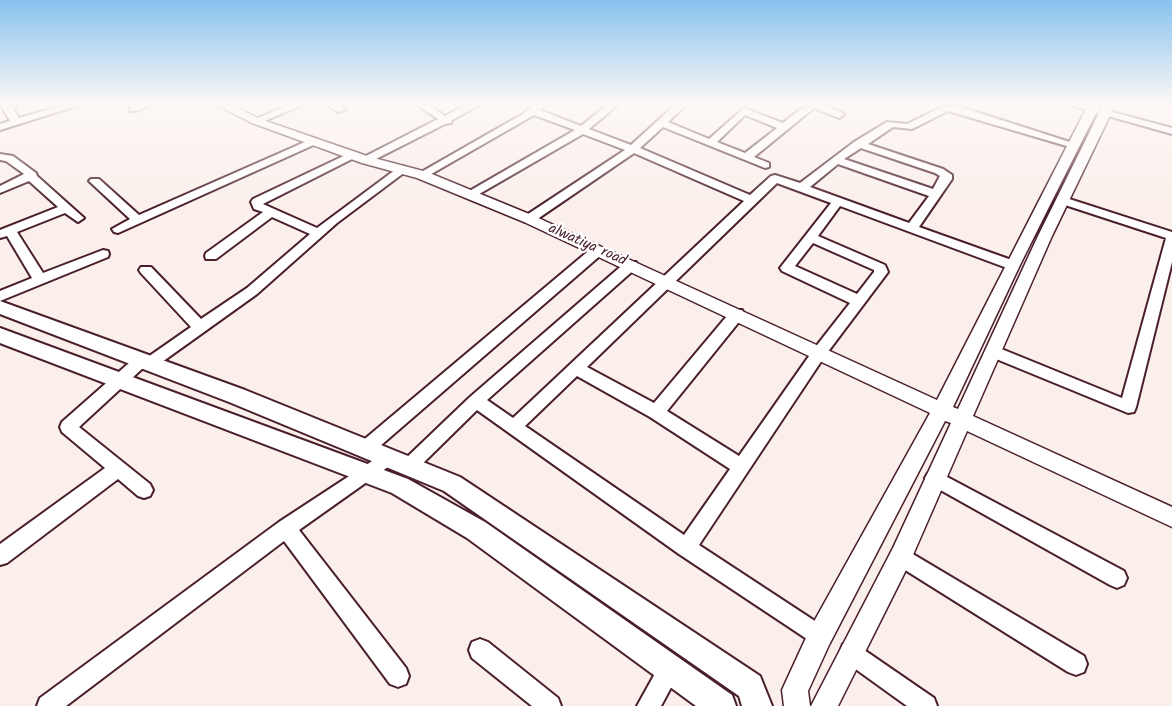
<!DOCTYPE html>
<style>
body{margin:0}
canvas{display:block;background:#faefeb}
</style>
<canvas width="1172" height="706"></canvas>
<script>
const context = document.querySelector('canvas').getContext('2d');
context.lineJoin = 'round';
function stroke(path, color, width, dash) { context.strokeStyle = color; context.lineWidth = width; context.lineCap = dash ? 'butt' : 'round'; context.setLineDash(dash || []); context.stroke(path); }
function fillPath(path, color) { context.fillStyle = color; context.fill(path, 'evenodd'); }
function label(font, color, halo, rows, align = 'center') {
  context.font = font + ' Kalam,sans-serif'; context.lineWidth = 4.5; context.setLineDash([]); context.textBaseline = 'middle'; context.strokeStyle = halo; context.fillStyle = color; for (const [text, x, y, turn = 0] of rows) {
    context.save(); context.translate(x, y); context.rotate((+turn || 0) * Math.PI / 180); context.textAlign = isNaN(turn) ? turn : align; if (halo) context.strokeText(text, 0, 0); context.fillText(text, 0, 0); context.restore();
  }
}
const minor = new Path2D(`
 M 3,105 L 18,105 L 13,108 L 19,118 L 64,105 L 80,105 L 0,130 L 0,124 L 10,121 L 2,107 Z
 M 135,105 L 150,105 L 136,111 L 130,111 L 130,107 Z
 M 288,105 L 302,105 L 260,123 L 251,121 Z
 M 327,105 L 340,105 L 346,110 L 338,112 Z
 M 417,105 L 429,105 L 445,116 L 466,105 L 479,105 L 452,120 L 451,123 L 445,124 L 370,162 L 362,162 L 362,158 L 438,119 Z
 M 534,105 L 545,105 L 540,110 L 581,126 L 607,105 L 618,105 L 589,129 L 631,145 L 675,105 L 686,105 L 668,122 L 709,139 L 744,108 L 783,123 C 809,102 811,100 843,113 L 844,115 L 839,118 L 814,108 L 754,157 L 769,163 L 769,167 L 765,168 L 663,127 L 640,148 L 750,195 L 771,176 L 775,175 L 800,183 L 854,142 L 887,122 L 907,124 L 944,106 L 961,107 L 1079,145 L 1074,148 L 1070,147 L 948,111 L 912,129 L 893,127 L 868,144 L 943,169 L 952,175 L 952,179 L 919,227 L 1017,262 L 1019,265 L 1017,268 L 1007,268 L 840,206 L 818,236 L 885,265 L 888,272 L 824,357 L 699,545 L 827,629 L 831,636 L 827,643 L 820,647 L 813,643 L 679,554 L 477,410 L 415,471 L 409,473 L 403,471 L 400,466 L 403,461 L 470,397 L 626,262 L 636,262 L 638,265 L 636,268 L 487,400 L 513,418 L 744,201 L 634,153 L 533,222 L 525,222 L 523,219 L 525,216 L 625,150 L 583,134 L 474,197 L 466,197 L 466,193 L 575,130 L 534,115 L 426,177 L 418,177 L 416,175 L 521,115 ZM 745,115 L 777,128 L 745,153 L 717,142 ZM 861,148 L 935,173 L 940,176 L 933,189 L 844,159 ZM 838,164 L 929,196 L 909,223 L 810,187 ZM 777,183 L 831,203 L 780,268 L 782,271 L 850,303 L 814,349 L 739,456 L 667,411 L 742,318 L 744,314 L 742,310 L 732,310 L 654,403 L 587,367 ZM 813,243 L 874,270 L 874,272 L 857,294 L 795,266 ZM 577,376 L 650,417 L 730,469 L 684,535 L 525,426 Z
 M 1069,105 L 1086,105 L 1172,128 L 1172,134 Z
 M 314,138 L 319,141 L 318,143 L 118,233 L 114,232 L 112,229 L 130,219 L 89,181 L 91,179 L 99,179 L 139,215 Z
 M 352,152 L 357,155 L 356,157 L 263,204 L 317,228 L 399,167 L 403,166 L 409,169 L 337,223 L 257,294 L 155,367 L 150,369 L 144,367 L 79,427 L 150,484 L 153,490 L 150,496 L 144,498 L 138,496 L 118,479 L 7,563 L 0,565 L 0,544 L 105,468 L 62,432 L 60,427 L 62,422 L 137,356 L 142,354 L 148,357 L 191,327 L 141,273 L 139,270 L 141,267 L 151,267 L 201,319 L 247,288 L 310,234 L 272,217 L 216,259 L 206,259 L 205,256 L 206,253 L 263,212 L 254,209 L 251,202 L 253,199 Z
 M 0,154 L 13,156 L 36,173 L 37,176 L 84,218 L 78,222 L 65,213 L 17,232 L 43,273 L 103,250 L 108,251 L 109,254 L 108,257 L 0,301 L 0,291 L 32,278 L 7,236 L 0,238 L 0,230 L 58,207 L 29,181 L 0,193 L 0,186 L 24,174 L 6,161 L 0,160 Z
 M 1063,197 L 1172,232 L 1172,262 L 1136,407 L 1134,412 L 1128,413 L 989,356 L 987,352 L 989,348 L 999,348 L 1122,398 L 1166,238 L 1059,203 L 1057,201 Z
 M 597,247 L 603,251 L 602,254 L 372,453 L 366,455 L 360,453 L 357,448 L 360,443 L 592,248 Z
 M 389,450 L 395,452 L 398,457 L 395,462 L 299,530 L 406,668 L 409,676 L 406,684 L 398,687 L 390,684 L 284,541 L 66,706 L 37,706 L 40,698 L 279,522 Z
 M 934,470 L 1124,571 L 1127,578 L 1124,585 L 1117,588 L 1110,585 L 928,483 L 925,478 L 928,473 Z
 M 901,547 L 1084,656 L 1087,664 L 1084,672 L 1076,675 L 1068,672 L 894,563 L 891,556 L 894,549 Z
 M 480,639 L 488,642 L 558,698 L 561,706 L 532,706 L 472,658 L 469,650 L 472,642 Z
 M 851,641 L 934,698 L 937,706 L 907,706 L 843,660 L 840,652 L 843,644 Z
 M 670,658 L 678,661 L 681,669 L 661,706 L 637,706 L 662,661 Z`);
const tertiary = new Path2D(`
 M 217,105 L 232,105 L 260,119 L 370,157 L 427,172 L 534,216 L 937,400 L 1088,105 L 1100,105 L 1020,265 L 953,407 L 958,409 L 1038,236 L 1103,105 L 1115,105 L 1052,236 L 973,416 L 1172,507 L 1172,527 L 967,431 L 909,564 L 838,706 L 811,706 L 893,548 L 951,423 L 945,421 L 829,645 L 808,691 L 810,706 L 784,706 L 782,690 L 811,627 L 930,413 L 524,222 L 417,178 L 362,163 L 252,123 Z`);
const secondary = new Path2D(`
 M 0,301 L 245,390 L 460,477 L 760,676 L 772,706 L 742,706 L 739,696 L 444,491 L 229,402 L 0,314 Z
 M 0,328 L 408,479 L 485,522 L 732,695 L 736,706 L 696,706 L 467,538 L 392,493 L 0,343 Z`);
const streetNames = [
 ["alwatiya road",587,246,24]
];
stroke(minor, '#4a1f2b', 4);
stroke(tertiary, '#4a1f2b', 3);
stroke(secondary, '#4a1f2b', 4);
fillPath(minor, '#fff');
fillPath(tertiary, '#fff');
fillPath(secondary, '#fff');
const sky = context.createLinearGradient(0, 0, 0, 204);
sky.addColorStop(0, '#87c2ee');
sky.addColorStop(0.51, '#fdf8f6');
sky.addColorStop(1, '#fdf8f600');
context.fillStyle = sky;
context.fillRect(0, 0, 1172, 204);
label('15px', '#4a1f2b', '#fff', streetNames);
</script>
